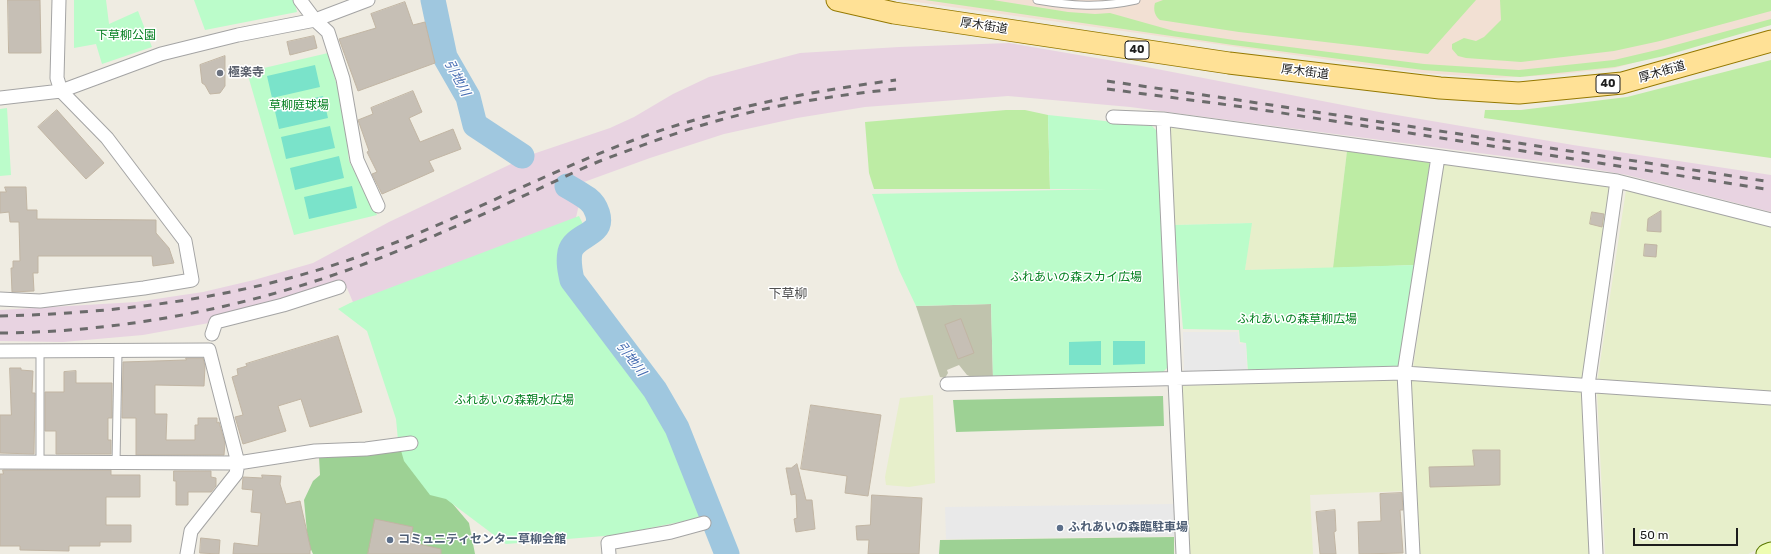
<!DOCTYPE html>
<meta charset="utf-8">
<style>
body{margin:0}
#map{position:relative;width:1771px;height:554px;overflow:hidden;background:#efece2;font-family:Rubik,sans-serif}
canvas{display:block}
.scale{position:absolute;left:1633px;top:528px;width:105px;height:18px;box-sizing:border-box;border:2px solid #1d1d1d;border-top:0;padding-left:5px;font-size:12px;line-height:14px;white-space:nowrap;color:#1d1d1d;-webkit-text-stroke:3px #fff;paint-order:stroke}
</style>
<div id="map">
<canvas width="1771" height="554"></canvas>
<div class="scale">50 m</div>
</div>
<script>
const context = document.querySelector('canvas').getContext('2d');
context.lineJoin = 'round';
function fillPath(path, color) { context.fillStyle = color; context.fill(path, 'evenodd'); }
function stroke(path, color, width, dash) { context.strokeStyle = color; context.lineWidth = width; context.lineCap = dash ? 'butt' : 'round'; context.setLineDash(dash || []); context.stroke(path); }
function label(font, color, halo, rows, align = 'center') {
  context.font = font + ' Rubik,"Noto Sans JP",sans-serif'; context.lineWidth = 3; context.setLineDash([]); context.textBaseline = 'middle'; context.strokeStyle = halo; context.fillStyle = color; for (const [text, x, y, turn = 0] of rows) {
    context.save(); context.translate(x, y); context.rotate((+turn || 0) * Math.PI / 180); context.textAlign = isNaN(turn) ? turn : align; if (halo) context.strokeText(text, 0, 0); context.fillText(text, 0, 0); context.restore();
  }
}
const industrial = new Path2D(`
 M 1009,43 L 1131,64 L 1379,112 L 1573,145 L 1771,175 L 1771,212 L 1627,175 L 1570,165 L 1130,107 L 1008,96 L 865,107 L 797,118 L 724,134 L 650,158 L 584,182 L 575,222 L 355,307 L 347,288 L 292,304 L 220,321 L 143,335 L 63,342 L 0,341 L 0,310 L 136,302 L 203,292 L 254,280 L 313,263 L 389,222 L 530,155 L 610,128 L 634,117 L 673,94 L 709,77 L 800,53 L 899,47 Z`);
const military = new Path2D(`
 M 902,0 L 1771,0 L 1771,25 L 1615,68 L 1554,75 L 1496,78 L 1422,73 Z`);
const construction = new Path2D(`
 M 991,304 L 993,378 L 972,377 L 967,375 L 959,365 L 947,370 L 948,373 L 945,378 L 940,377 L 916,306 Z`);
const farmland = new Path2D(`
 M 1169,127 L 1347,151 L 1333,268 L 1245,270 L 1251,223 L 1174,225 Z
 M 1442,164 L 1615,187 L 1587,382 L 1413,368 Z
 M 1626,190 L 1771,226 L 1771,393 L 1597,383 Z
 M 1400,378 L 1404,491 L 1310,495 L 1313,554 L 1189,554 L 1182,386 Z
 M 1409,380 L 1588,391 L 1594,554 L 1418,554 Z
 M 1597,392 L 1771,404 L 1771,543 L 1748,554 L 1605,554 Z
 M 933,395 L 935,483 L 909,487 L 886,485 L 885,477 L 900,398 Z`);
const grass = new Path2D(`
 M 925,0 L 993,0 L 1068,12 L 1095,14 L 1110,13 L 1174,31 L 1234,40 L 1424,64 L 1519,70 L 1614,60 L 1661,49 L 1771,19 L 1771,25 L 1664,56 L 1615,67 L 1520,77 L 1423,70 L 1233,45 Z
 M 1163,0 L 1476,0 L 1428,54 L 1239,32 L 1160,20 C 1155,16 1153,10 1155,3 Z
 M 1500,0 L 1771,0 L 1771,11 L 1660,41 L 1614,51 L 1521,62 L 1466,58 L 1458,56 L 1452,49 L 1452,44 L 1464,38 L 1476,41 L 1484,37 L 1501,20 Z
 M 1771,60 L 1771,158 L 1484,118 L 1485,110 L 1521,110 L 1627,97 Z
 M 1006,110 L 1025,110 L 1048,115 L 1050,189 L 874,189 L 869,173 L 865,122 Z
 M 1347,151 L 1430,162 L 1415,265 L 1333,268 Z`);
const forest = new Path2D(`
 M 1163,396 L 1164,426 L 956,432 L 953,400 Z
 M 406,449 L 469,523 L 475,554 L 313,554 L 308,543 L 304,500 L 313,481 L 320,475 L 319,457 Z
 M 1174,537 L 1174,554 L 939,554 L 940,540 Z`);
const park = new Path2D(`
 M 74,0 L 106,0 L 109,24 L 138,11 L 152,47 L 102,64 L 96,44 L 74,48 Z
 M 194,0 L 294,0 L 297,12 L 205,30 Z
 M 328,53 L 343,108 L 349,161 L 377,215 L 294,235 L 247,72 Z
 M 7,108 L 11,175 L 0,176 L 0,109 Z
 M 1048,115 L 1152,126 L 1157,131 L 1169,366 L 1160,375 L 993,378 L 991,304 L 916,306 L 899,270 L 872,194 L 1106,189 L 1050,189 Z
 M 579,216 L 584,226 L 578,262 L 583,289 L 662,414 L 704,517 L 616,535 L 506,544 L 446,499 L 430,495 L 404,461 L 398,440 L 396,419 L 367,331 L 338,309 L 350,303 Z
 M 1252,223 L 1245,270 L 1415,265 L 1400,367 L 1248,372 L 1246,343 L 1240,342 L 1239,330 L 1183,329 L 1174,225 Z`);
const pitch = new Path2D(`
 M 315,65 L 320,87 L 272,98 L 267,76 Z
 M 323,96 L 328,118 L 279,129 L 274,107 Z
 M 330,126 L 335,148 L 286,159 L 281,137 Z
 M 339,156 L 344,178 L 295,190 L 290,168 Z
 M 352,186 L 357,208 L 309,219 L 304,197 Z
 M 1101,341 L 1101,365 L 1069,365 L 1069,342 Z
 M 1113,341 L 1145,341 L 1145,364 L 1113,365 Z`);
const parking = new Path2D(`
 M 1183,332 L 1238,332 L 1239,344 L 1246,343 L 1247,372 L 1184,372 Z
 M 1174,504 L 1174,536 L 946,539 L 945,507 Z`);
const river = new Path2D(`
 M 433,0 L 445,57 L 468,97 L 475,125 L 522,156
 M 567,186 C 574,190 581,194 588,199 C 596,205 603,221 595,229 C 587,237 573,240 570,252 C 568,262 570,271 572,280 L 655,390 L 677,428 L 727,554`);
const building = new Path2D(`
 M 8,0 L 40,0 L 41,53 L 9,53 Z
 M 405,2 L 413,25 L 425,22 L 435,63 L 358,91 L 339,39 L 376,28 L 371,14 Z
 M 314,36 L 317,48 L 290,55 L 287,42 Z
 M 225,56 L 225,86 L 220,93 L 210,94 L 205,85 L 202,83 L 200,65 Z
 M 413,91 L 422,112 L 409,118 L 420,142 L 453,129 L 461,149 L 429,161 L 434,171 L 382,194 L 372,174 L 377,172 L 367,152 L 369,151 L 358,120 L 373,114 L 371,108 Z
 M 57,110 L 104,163 L 86,179 L 38,127 Z
 M 5,187 L 26,187 L 27,210 L 37,210 L 37,219 L 156,220 L 156,233 L 169,248 L 174,263 L 153,266 L 152,256 L 38,256 L 38,273 L 33,273 L 34,291 L 12,292 L 11,268 L 13,268 L 13,261 L 20,261 L 19,222 L 10,222 L 9,212 L 0,213 L 0,192 L 6,192 Z
 M 1661,211 L 1661,232 L 1647,231 L 1648,219 Z
 M 1592,212 L 1604,214 L 1602,227 L 1590,224 Z
 M 1645,244 L 1657,245 L 1656,257 L 1644,256 Z
 M 961,319 L 974,353 L 958,359 L 945,325 Z
 M 338,336 L 362,412 L 310,427 L 301,399 L 278,406 L 286,431 L 243,444 L 235,417 L 243,415 L 232,377 L 238,375 L 237,369 L 247,366 L 246,364 Z
 M 186,358 L 203,358 L 205,366 L 204,386 L 155,385 L 155,414 L 167,414 L 166,440 L 195,440 L 195,425 L 198,425 L 198,418 L 217,418 L 217,423 L 219,422 L 225,443 L 224,455 L 136,455 L 136,418 L 122,418 L 123,362 L 186,360 Z
 M 10,368 L 21,368 L 21,370 L 33,371 L 32,393 L 35,393 L 34,454 L 0,453 L 0,415 L 11,415 Z
 M 76,371 L 76,383 L 112,383 L 112,418 L 108,418 L 108,440 L 111,440 L 111,454 L 56,454 L 56,431 L 45,431 L 45,392 L 64,392 L 64,372 Z
 M 811,405 L 881,415 L 868,496 L 845,493 L 847,476 L 801,469 Z
 M 1473,450 L 1500,450 L 1500,485 L 1430,487 L 1429,467 L 1474,466 Z
 M 797,464 L 806,500 L 812,500 L 815,529 L 796,532 L 794,519 L 797,518 L 796,494 L 791,495 L 786,468 L 791,468 Z
 M 3,470 L 111,470 L 111,475 L 140,475 L 140,497 L 106,497 L 106,525 L 131,525 L 131,542 L 100,542 L 100,546 L 69,546 L 69,551 L 20,550 L 20,546 L 0,546 L 0,474 L 3,474 Z
 M 174,471 L 211,471 L 211,477 L 216,478 L 216,486 L 211,492 L 188,492 L 188,505 L 176,505 L 176,481 L 174,481 Z
 M 262,475 L 281,476 L 280,484 L 286,504 L 300,501 L 311,550 L 310,550 L 310,554 L 233,554 L 234,543 L 258,546 L 261,513 L 251,512 L 253,490 L 242,489 L 243,477 L 262,478 Z
 M 1402,493 L 1403,510 L 1400,510 L 1403,553 L 1359,554 L 1358,522 L 1381,521 L 1380,494 Z
 M 872,495 L 922,498 L 919,554 L 868,554 L 869,540 L 857,540 L 856,526 L 870,525 Z
 M 1335,510 L 1336,531 L 1334,532 L 1336,554 L 1320,554 L 1316,512 Z
 M 375,519 L 413,527 L 410,542 L 441,549 L 441,554 L 368,554 Z
 M 201,538 L 220,540 L 219,554 L 200,553 Z`);
const lane = new Path2D(`
 M 1037,0 C 1073,6 1100,8 1136,0
 M 40,462 L 40,351
 M 116,463 L 118,352`);
const street = new Path2D(`
 M 300,0 L 315,20 L 328,32 L 343,79 L 357,160 L 378,206
 M 0,98 L 61,91 L 161,54 L 238,35 L 315,20 L 368,0
 M 1113,117 L 1163,119
 M 0,299 L 40,301 L 144,288 L 192,280 L 185,241 L 107,138 L 61,91 L 57,78 L 59,0
 M 212,334 L 216,322 L 283,305 L 339,287
 M 0,351 L 209,350 L 238,463 L 236,474 L 191,531 L 187,554
 M 947,384 L 1404,373 L 1771,398
 M 0,462 L 238,463 L 315,451 L 366,449 L 411,443
 M 609,554 L 608,543 L 671,532 L 704,523
 M 1183,554 L 1163,119 L 1617,181 L 1771,220
 M 1413,554 L 1404,373 L 1438,157
 M 1596,554 L 1588,385 L 1617,181`);
const secondary = new Path2D(`
 M 1766,554 L 1771,552`);
const primary = new Path2D(`
 M 837,0 L 894,13 L 1229,63 L 1440,88 L 1519,93 L 1622,83 L 1771,41`);
const rail = new Path2D(`
 M 1107,81 L 1245,101 L 1771,182
 M 1107,89 L 1244,107 L 1771,190
 M 0,316 C 118,313 234,299 346,261 C 457,223 560,163 671,127 C 745,104 820,90 896,80
 M 0,333 C 118,332 235,310 345,271 C 404,250 462,224 519,198 C 546,186 573,172 600,161 C 640,146 680,131 720,120 C 778,104 837,95 896,89`);
const markers = [
 [220,73,4,"#6b7280"],
 [1060,528,4,"#5c6f8a"],
 [390,540,4,"#5c6f8a"]
];
const shields = [
 [1137,50,24],
 [1608,84,24]
];
const shieldNames = [
 ["40",1137,50],
 ["40",1608,84]
];
const streetNames = [
 ["厚木街道",984,26,9],
 ["厚木街道",1305,72,7],
 ["厚木街道",1662,72,-16]
];
const parkNames = [
 ["下草柳公園",126,36],
 ["草柳庭球場",299,106],
 ["ふれあいの森スカイ広場",1076,278],
 ["ふれあいの森草柳広場",1297,320],
 ["ふれあいの森親水広場",514,401]
];
const worshipNames = [
 ["極楽寺",228,73]
];
const serviceNames = [
 ["ふれあいの森臨駐車場",1068,528],
 ["コミュニティセンター草柳会館",398,540]
];
const waterNames = [
 ["引地川",457,78,62],
 ["引地川",631,359,53]
];
const neighbourhoodNames = [
 ["下草柳",788,294]
];
fillPath(industrial, '#e8d3e1');
fillPath(military, '#f2e0d3');
fillPath(construction, '#c0c3ad');
fillPath(farmland, '#e7efcb');
fillPath(grass, '#bdeca4');
fillPath(forest, '#9dd194');
fillPath(park, '#bbfcca');
fillPath(pitch, '#7ae3ca');
fillPath(parking, '#e9e9e9');
stroke(river, '#9fc7df', 25);
fillPath(building, '#c6bfb5');
stroke(building, '#c1b5a3', 1);
stroke(lane, '#a4a4a4', 9);
stroke(street, '#a4a4a4', 15);
stroke(secondary, '#597700', 21);
stroke(primary, '#957900', 23);
stroke(lane, '#fff', 7);
stroke(street, '#fff', 13);
stroke(secondary, '#eefdb1', 19);
stroke(primary, '#ffe196', 21);
stroke(rail, '#6b6b6b', 3, [8, 8]);
for (const [x, y, r, color] of markers) { const dot = new Path2D(); dot.arc(x, y, r, 0, 2 * Math.PI); context.fillStyle = color; context.fill(dot); stroke(dot, '#fff', 1.5); }
for (const [x, y, w] of shields) { const box = new Path2D(); box.roundRect(x - w / 2, y - 9, w, 18, 3); context.fillStyle = '#fff'; context.fill(box); stroke(box, '#1d1d1d', 1); }
label('bold 11px', '#1d1d1d', null, shieldNames);
label('12px', '#1d1d1d', '#fff', streetNames);
label('12px', '#058021', '#fff', parkNames);
label('bold 12px', '#5b616d', '#fff', worshipNames, 'left');
label('bold 12px', '#4e5e75', '#fff', serviceNames, 'left');
label('italic 13px', '#446bb1', '#fff', waterNames);
label('13px', '#505050', '#fff', neighbourhoodNames);
</script>
